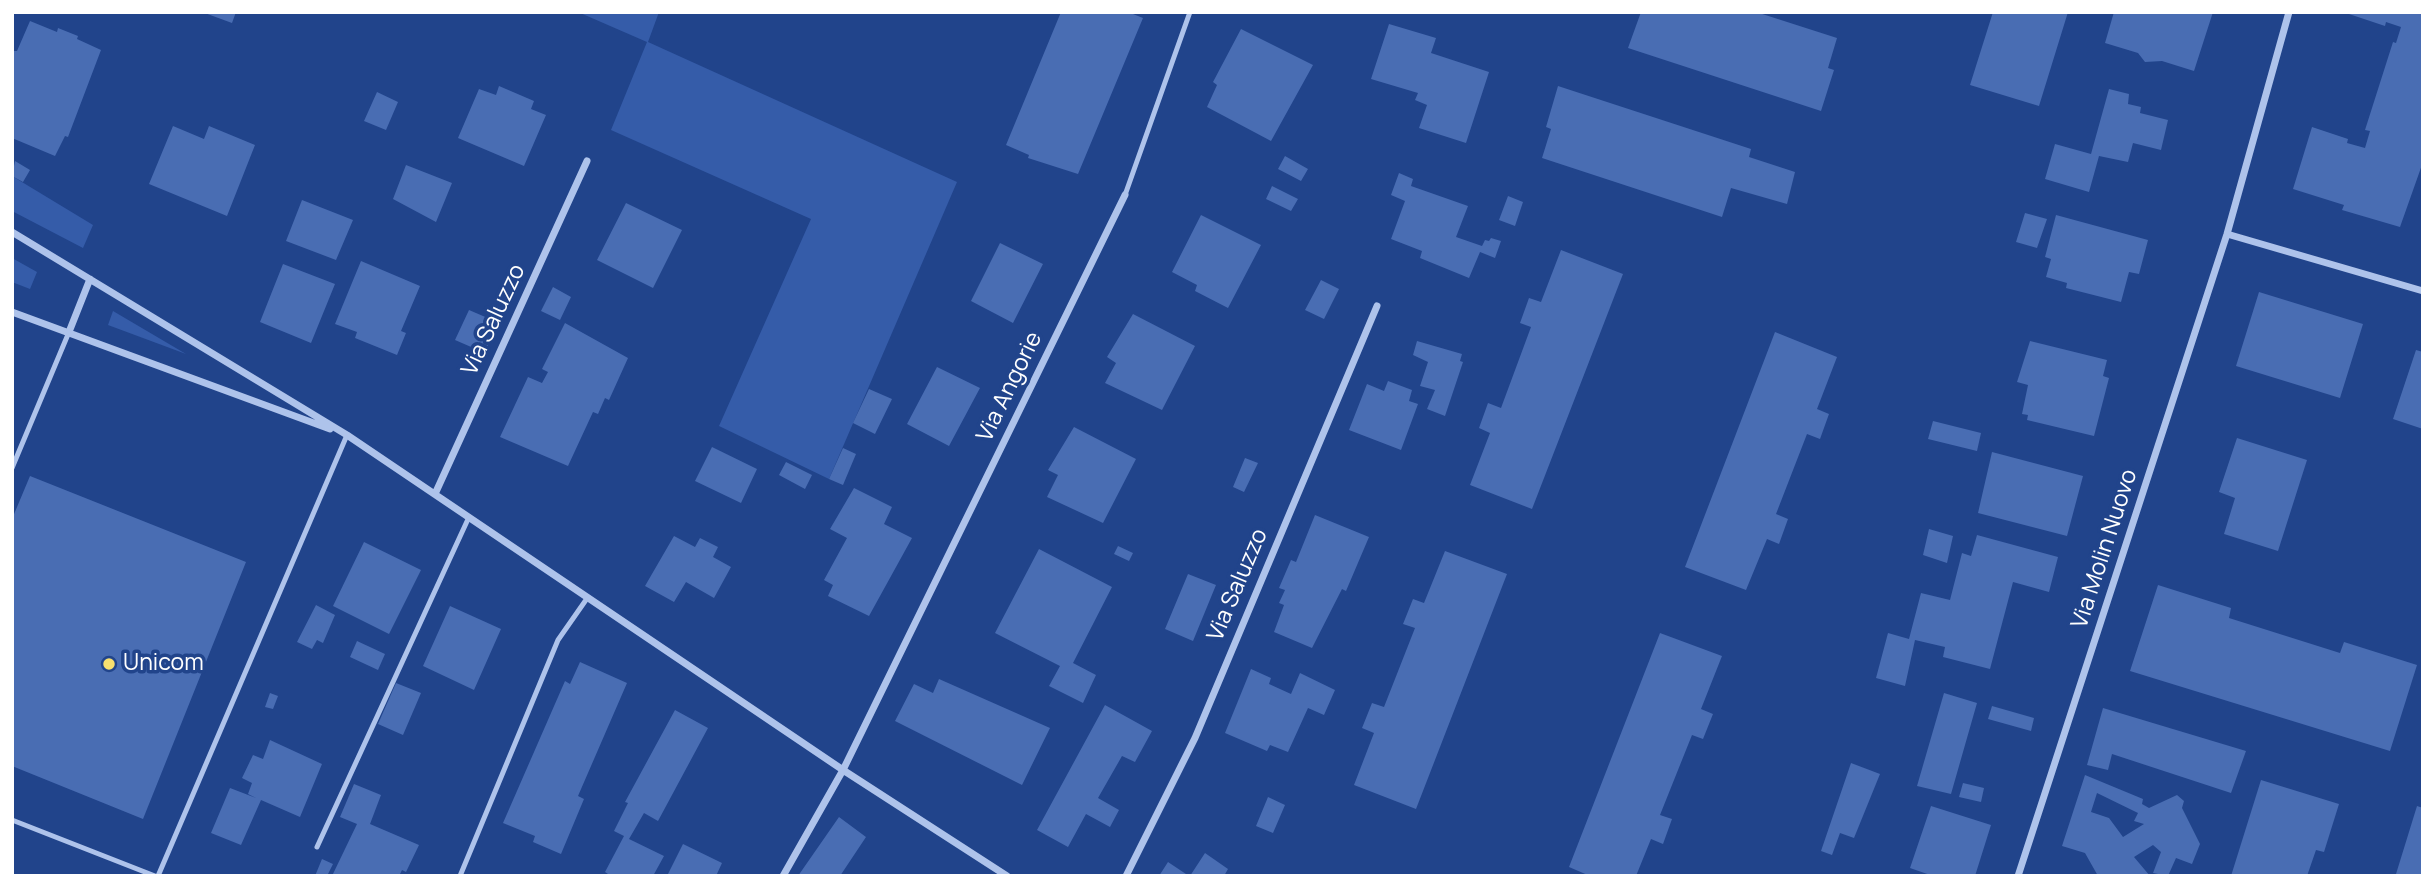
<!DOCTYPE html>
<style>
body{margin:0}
#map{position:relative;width:2435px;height:888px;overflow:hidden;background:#21448b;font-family:Manrope,sans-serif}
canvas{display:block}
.frame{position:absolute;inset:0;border:14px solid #fff;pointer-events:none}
</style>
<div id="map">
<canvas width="2435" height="888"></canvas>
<div class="frame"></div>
</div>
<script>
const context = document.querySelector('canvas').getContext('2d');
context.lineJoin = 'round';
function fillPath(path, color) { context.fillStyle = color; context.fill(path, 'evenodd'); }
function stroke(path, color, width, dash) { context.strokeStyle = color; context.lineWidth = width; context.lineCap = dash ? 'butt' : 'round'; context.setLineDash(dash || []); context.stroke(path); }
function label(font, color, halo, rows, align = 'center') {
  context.font = font + ' Manrope,sans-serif'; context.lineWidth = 7; context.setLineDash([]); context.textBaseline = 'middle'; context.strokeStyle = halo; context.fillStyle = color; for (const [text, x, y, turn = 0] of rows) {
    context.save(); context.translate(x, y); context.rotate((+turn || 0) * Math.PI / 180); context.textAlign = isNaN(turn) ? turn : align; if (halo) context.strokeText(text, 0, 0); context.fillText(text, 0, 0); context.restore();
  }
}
const green = new Path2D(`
 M 578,12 L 659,12 L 648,42 L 957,182 L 829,479 L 719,426 L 811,219 L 611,130 L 647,42 Z
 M 12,176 L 93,225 L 83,248 L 12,211 Z
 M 12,258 L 37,272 L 30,289 L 12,282 Z
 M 113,311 L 186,354 L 108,325 Z`);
const building = new Path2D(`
 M 202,12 L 236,12 L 232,23 Z
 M 1061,12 L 1128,12 L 1143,18 L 1078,174 L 1028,158 L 1029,155 L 1006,145 Z
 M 1641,12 L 1756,12 L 1837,38 L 1828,68 L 1834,70 L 1821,111 L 1628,48 Z
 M 1993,12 L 2068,12 L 2039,106 L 1970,85 Z
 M 2114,12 L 2213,12 L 2194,71 L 2162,61 L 2145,62 L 2138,53 L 2105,43 Z
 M 2343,12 L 2423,12 L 2423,162 L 2400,227 L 2342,210 L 2344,205 L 2293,189 L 2312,127 L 2348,139 L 2347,143 L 2365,148 L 2370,131 L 2365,130 L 2393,42 L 2396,43 L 2401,27 L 2386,22 L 2385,26 Z
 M 30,21 L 57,32 L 58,28 L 78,36 L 77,39 L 101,50 L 68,137 L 65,136 L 55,156 L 12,138 L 12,51 L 17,51 Z
 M 1389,24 L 1436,38 L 1431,53 L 1489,72 L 1466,143 L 1419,128 L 1427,105 L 1415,100 L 1418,93 L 1371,79 Z
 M 1241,29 L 1313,65 L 1271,141 L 1207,107 L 1217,85 L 1213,82 Z
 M 499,86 L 534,101 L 531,109 L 546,115 L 524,166 L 458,138 L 479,89 L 496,95 Z
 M 1558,86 L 1751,149 L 1749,157 L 1795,172 L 1787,204 L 1731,188 L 1722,217 L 1542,158 L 1551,129 L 1546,127 Z
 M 2109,89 L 2129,94 L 2128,104 L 2141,107 L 2140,113 L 2168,120 L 2161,150 L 2133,143 L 2128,162 L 2099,156 L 2089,192 L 2045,179 L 2055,144 L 2091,154 Z
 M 377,92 L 398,102 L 386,130 L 364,121 Z
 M 173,126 L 204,139 L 209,126 L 255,145 L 227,216 L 149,184 Z
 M 1285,156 L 1308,169 L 1301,181 L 1278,169 Z
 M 15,161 L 30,170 L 23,182 L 12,176 Z
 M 406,165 L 452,183 L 436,222 L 393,199 Z
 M 1399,173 L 1413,179 L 1411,186 L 1468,206 L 1456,237 L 1482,246 L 1485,240 L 1489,241 L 1491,238 L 1501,241 L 1495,258 L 1480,252 L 1469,278 L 1420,258 L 1422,251 L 1391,239 L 1405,201 L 1391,195 Z
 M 1272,186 L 1298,199 L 1291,211 L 1266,199 Z
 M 1508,196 L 1523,202 L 1515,226 L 1499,220 Z
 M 302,200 L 353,220 L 336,260 L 286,241 Z
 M 626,203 L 682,230 L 653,288 L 597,260 Z
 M 2025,213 L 2047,219 L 2037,248 L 2016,242 Z
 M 1201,215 L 1261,245 L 1228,308 L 1195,291 L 1197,285 L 1172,272 Z
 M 2056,215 L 2148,240 L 2139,274 L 2129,272 L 2121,302 L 2066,288 L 2067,283 L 2046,277 L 2051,259 L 2045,257 Z
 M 1000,243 L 1043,264 L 1013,323 L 971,301 Z
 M 1561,250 L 1623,274 L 1532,509 L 1470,485 L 1490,433 L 1479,428 L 1488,403 L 1501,408 L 1531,327 L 1520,323 L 1529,298 L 1541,302 Z
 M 361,261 L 420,286 L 401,331 L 406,333 L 397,355 L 355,338 L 357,332 L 335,324 Z
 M 283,264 L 335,284 L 311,343 L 260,322 Z
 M 1321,280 L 1339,289 L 1324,319 L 1305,310 Z
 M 553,287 L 571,297 L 560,320 L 541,311 Z
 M 2259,292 L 2363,324 L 2340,398 L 2236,366 Z
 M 469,310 L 497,322 L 485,353 L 455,340 Z
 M 1133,314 L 1195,346 L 1162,410 L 1105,383 L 1116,363 L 1107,357 Z
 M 565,323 L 628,358 L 609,400 L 605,398 L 598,414 L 593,412 L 568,466 L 500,437 L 528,377 L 542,383 L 548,372 L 542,369 Z
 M 1775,332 L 1837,357 L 1817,409 L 1829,414 L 1820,439 L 1807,434 L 1776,514 L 1788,519 L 1779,544 L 1767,539 L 1746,590 L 1685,567 Z
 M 1417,341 L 1462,354 L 1460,361 L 1463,362 L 1445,416 L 1427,409 L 1435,390 L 1420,386 L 1428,362 L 1413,355 Z
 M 2030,341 L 2107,360 L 2103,376 L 2109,378 L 2094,436 L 2027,420 L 2028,415 L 2022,414 L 2028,385 L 2017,382 Z
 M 2416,350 L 2423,352 L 2423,429 L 2393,419 Z
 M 937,367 L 980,388 L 949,446 L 907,424 Z
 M 1388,381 L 1412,390 L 1409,401 L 1418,404 L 1401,450 L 1349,430 L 1367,384 L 1384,391 Z
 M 869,389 L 892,399 L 875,434 L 853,423 Z
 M 1933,421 L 1981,433 L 1977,451 L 1928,439 Z
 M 1074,427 L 1136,459 L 1103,523 L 1047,497 L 1058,475 L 1048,470 Z
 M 2237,438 L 2307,460 L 2278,551 L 2224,534 L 2235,498 L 2219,492 Z
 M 712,447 L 757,469 L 741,503 L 695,481 Z
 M 843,448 L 856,454 L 843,485 L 829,479 Z
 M 1992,452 L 2083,476 L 2067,536 L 1978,513 Z
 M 1245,458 L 1258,463 L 1244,492 L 1233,487 Z
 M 786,462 L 812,475 L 805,489 L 779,475 Z
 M 30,476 L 246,562 L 143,819 L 12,766 L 12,519 Z
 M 854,488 L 892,507 L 884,524 L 912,538 L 869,616 L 828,596 L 833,585 L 824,580 L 847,538 L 830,529 Z
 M 1315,515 L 1369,537 L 1346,591 L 1342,589 L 1312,648 L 1274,632 L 1284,605 L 1279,603 L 1285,590 L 1279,588 L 1291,560 L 1296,562 Z
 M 1929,529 L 1953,536 L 1947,563 L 1923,555 Z
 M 1977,535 L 2058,557 L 2049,592 L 2013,582 L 1990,669 L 1943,657 L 1945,647 L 1915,640 L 1905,686 L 1876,678 L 1888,633 L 1909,639 L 1921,593 L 1950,600 L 1962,553 L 1971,556 Z
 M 674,536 L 695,547 L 700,538 L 718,547 L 713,557 L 731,567 L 714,598 L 686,582 L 674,602 L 645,586 Z
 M 364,542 L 421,570 L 389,634 L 333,606 Z
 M 1118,546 L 1133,553 L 1129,561 L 1114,554 Z
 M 1039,549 L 1112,587 L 1073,663 L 1096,675 L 1083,703 L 1049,686 L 1060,666 L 995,633 Z
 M 1445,551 L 1507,574 L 1416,809 L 1354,785 L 1374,733 L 1362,728 L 1372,703 L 1384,707 L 1415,628 L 1403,624 L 1413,599 L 1424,603 Z
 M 1188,574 L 1216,585 L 1193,641 L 1165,629 Z
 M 2158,585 L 2231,608 L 2229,618 L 2340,653 L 2344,642 L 2417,665 L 2390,751 L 2130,671 Z
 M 316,605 L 335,615 L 323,643 L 317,640 L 312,649 L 297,642 Z
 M 450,606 L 501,629 L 474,690 L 423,666 Z
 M 1660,633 L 1722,656 L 1701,709 L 1713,714 L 1703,739 L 1692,735 L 1660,815 L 1672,819 L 1663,844 L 1651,839 L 1636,876 L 1590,876 L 1569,867 Z
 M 357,641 L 385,654 L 378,670 L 350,657 Z
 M 580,662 L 627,683 L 578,796 L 584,799 L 561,854 L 533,842 L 535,836 L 503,823 L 565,681 L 570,684 Z
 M 1251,669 L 1271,678 L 1269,684 L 1291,694 L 1300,673 L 1335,690 L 1324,715 L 1308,708 L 1288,752 L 1270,745 L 1267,751 L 1225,733 Z
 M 939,679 L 1050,728 L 1022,785 L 895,721 L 914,684 L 933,693 Z
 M 396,683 L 421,693 L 403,735 L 378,724 Z
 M 270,693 L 278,696 L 273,709 L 265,707 Z
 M 1944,693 L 1977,703 L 1951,794 L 1917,786 Z
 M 1105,705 L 1152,731 L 1135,762 L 1122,756 L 1098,798 L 1119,810 L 1110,827 L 1086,814 L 1068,847 L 1037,830 Z
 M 1992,706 L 2034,718 L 2031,731 L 1988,719 Z
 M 2103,708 L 2246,751 L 2231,793 L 2112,754 L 2108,770 L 2087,765 Z
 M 675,710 L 708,728 L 658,821 L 644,813 L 629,839 L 664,856 L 653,876 L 611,876 L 605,872 L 624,836 L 614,831 L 628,803 L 625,802 Z
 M 270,740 L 322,764 L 300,817 L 261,800 L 241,845 L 211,833 L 230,788 L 256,798 L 248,794 L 252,783 L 242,778 L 253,755 L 263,759 Z
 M 1851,763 L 1880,774 L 1854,838 L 1840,833 L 1832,855 L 1821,851 Z
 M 2085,775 L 2143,799 L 2142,804 L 2149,808 L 2177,795 L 2184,801 L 2182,808 L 2200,844 L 2192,864 L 2176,858 L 2168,876 L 2153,873 L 2161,852 L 2153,845 L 2134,857 L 2150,876 L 2098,876 L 2085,853 L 2062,846 ZM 2097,793 L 2138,813 L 2134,821 L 2144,824 L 2123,837 L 2109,818 L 2091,812 Z
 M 2261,780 L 2339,804 L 2324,852 L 2316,850 L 2307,876 L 2231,876 Z
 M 1963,783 L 1984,788 L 1981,802 L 1959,797 Z
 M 354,784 L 381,795 L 370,824 L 419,845 L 406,872 L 402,870 L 399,876 L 332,876 L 357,824 L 340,817 Z
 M 1268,797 L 1285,805 L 1273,833 L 1256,826 Z
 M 1931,806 L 1991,825 L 1975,876 L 1933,876 L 1910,868 Z
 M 2417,806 L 2423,808 L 2423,876 L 2402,876 L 2396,874 Z
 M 839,817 L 866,837 L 840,876 L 798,876 Z
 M 683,844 L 722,863 L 716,876 L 667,876 Z
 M 1205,853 L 1228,869 L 1224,876 L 1190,876 Z
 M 322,859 L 333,864 L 327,876 L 315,876 Z
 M 1168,862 L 1189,876 L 1159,876 Z`);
const lane = new Path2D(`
 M 1125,195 L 1190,12
 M 12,468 L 69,332
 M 12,820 L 155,876
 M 317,847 L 469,517
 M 158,876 L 347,435
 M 460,876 L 558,640 L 588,597`);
const street = new Path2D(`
 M 12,232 L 347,435 L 843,770 L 1007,876
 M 2227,234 L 2423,291
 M 12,312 L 330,429
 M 69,332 L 90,279
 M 435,494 L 587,161
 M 783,876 L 843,770 L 1125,195
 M 1126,876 L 1195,738 L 1377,306
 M 2018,876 L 2227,234 L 2289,12`);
const markers = [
 [109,664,7,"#f8e06f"]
];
const streetNames = [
 ["Via Saluzzo",494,320,-65],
 ["Via Angorie",1010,387,-64],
 ["Via Molin Nuovo",2105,549,-72],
 ["Via Saluzzo",1238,585,-67]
];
const poiNames = [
 ["Unicom",123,664]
];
fillPath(green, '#355ca9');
fillPath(building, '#496db3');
stroke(lane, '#aec3eb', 5);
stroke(street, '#aec3eb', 7);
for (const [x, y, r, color] of markers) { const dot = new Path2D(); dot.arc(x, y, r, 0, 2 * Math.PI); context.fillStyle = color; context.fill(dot); stroke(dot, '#21448b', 2.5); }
label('23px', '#fff', '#21448b', streetNames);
label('23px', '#fff', '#21448b', poiNames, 'left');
</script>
